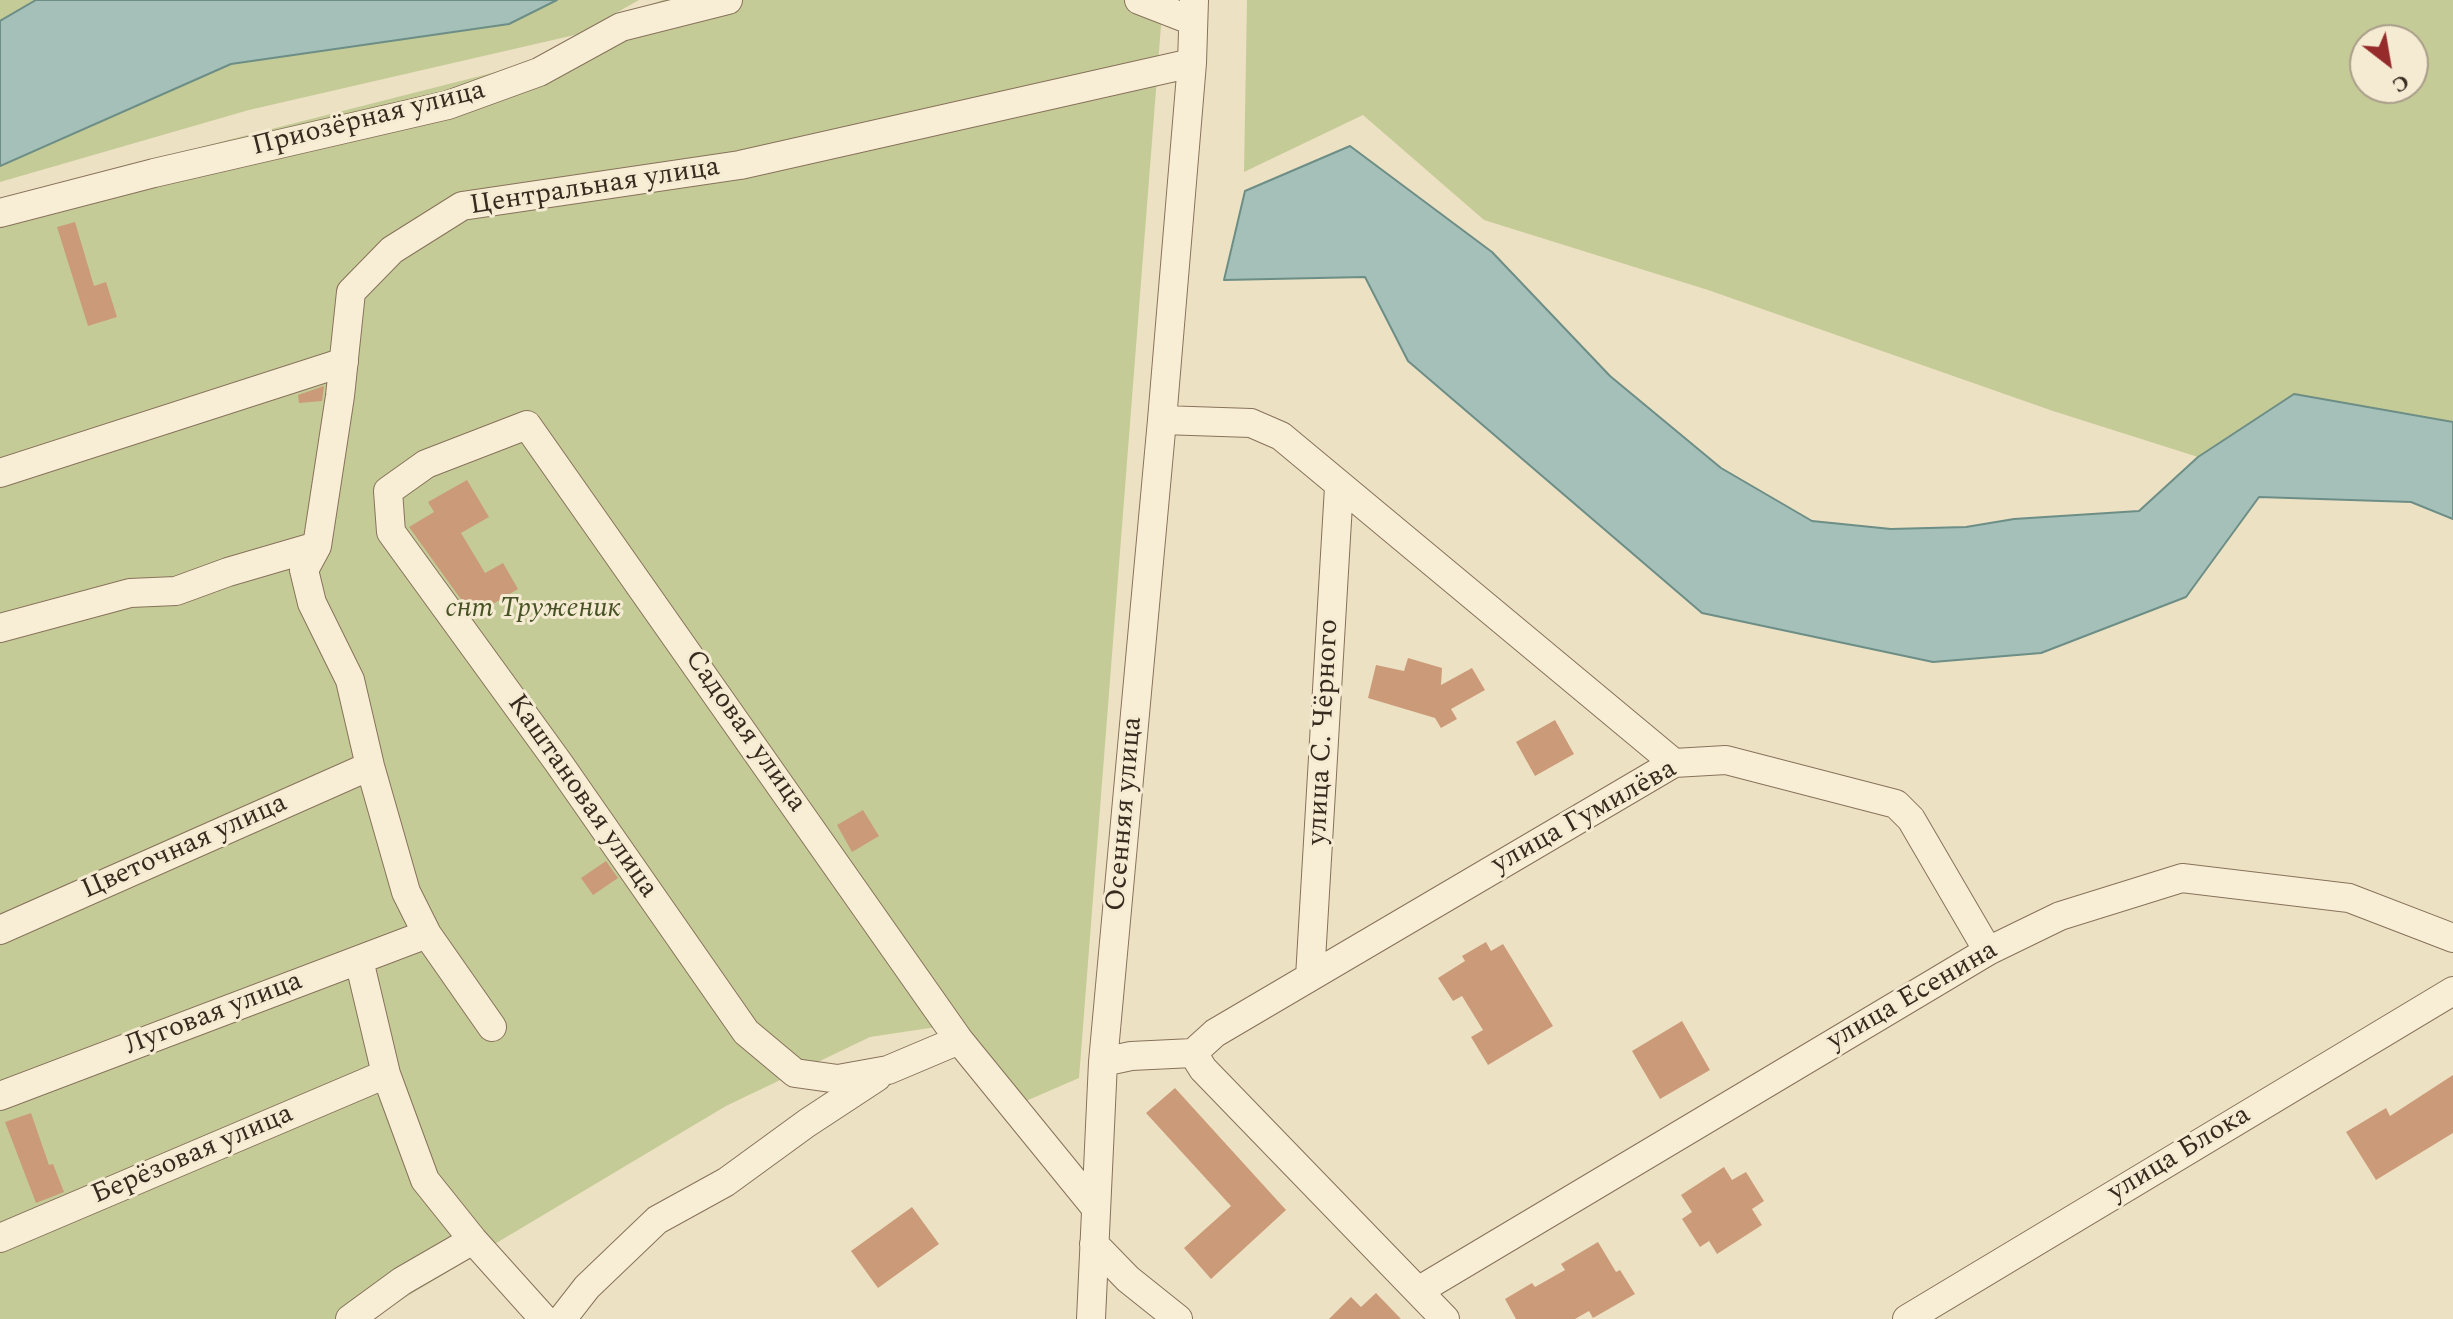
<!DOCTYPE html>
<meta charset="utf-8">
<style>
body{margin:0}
#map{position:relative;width:2453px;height:1319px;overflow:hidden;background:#ede1c3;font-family:Spectral,serif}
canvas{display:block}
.north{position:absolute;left:2349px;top:24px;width:80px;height:80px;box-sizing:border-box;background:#f5ebd2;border:2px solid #a99e8a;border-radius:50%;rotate:149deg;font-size:22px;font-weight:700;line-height:32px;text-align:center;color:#372a1e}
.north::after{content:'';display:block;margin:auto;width:28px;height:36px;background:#952b2b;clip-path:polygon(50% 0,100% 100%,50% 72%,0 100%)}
</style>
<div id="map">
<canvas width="2453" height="1319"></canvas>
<div class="north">С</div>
</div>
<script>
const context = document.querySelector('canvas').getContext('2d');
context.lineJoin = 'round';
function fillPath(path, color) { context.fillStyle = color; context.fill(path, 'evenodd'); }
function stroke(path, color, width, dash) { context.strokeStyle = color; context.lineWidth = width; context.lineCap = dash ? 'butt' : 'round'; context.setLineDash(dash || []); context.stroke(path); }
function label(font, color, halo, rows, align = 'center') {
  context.font = font + ' Spectral,serif'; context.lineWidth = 6; context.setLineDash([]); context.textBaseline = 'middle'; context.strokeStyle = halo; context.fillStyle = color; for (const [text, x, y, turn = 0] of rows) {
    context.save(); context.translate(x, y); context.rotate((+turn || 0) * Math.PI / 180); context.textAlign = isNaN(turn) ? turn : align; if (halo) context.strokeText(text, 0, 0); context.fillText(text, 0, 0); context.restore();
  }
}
const green = new Path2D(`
 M 0,0 L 639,0 L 579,34 L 249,110 L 0,182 Z
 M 663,0 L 1163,0 L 1079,1078 L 1026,1101 L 963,1023 L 870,1037 L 726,1106 L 369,1319 L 0,1319 L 0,198 L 547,59 L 635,10 Z
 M 1247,0 L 2453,0 L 2453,422 L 2294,394 L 2198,457 L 2053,411 L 1708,290 L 1484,220 L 1363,115 L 1244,172 ZM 2365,40 L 2413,40 L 2413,88 L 2365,88 Z`);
const water = new Path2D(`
 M 36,0 L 557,0 L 509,24 L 231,64 L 0,166 L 0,21 Z
 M 1350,146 L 1492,252 L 1610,376 L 1721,468 L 1812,521 L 1891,529 L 1966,527 L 2014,519 L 2139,511 L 2198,457 L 2294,394 L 2453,422 L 2453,519 L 2411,502 L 2259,497 L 2186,597 L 2041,653 L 1933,662 L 1702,613 L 1408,361 L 1365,277 L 1224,280 L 1245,191 Z`);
const building = new Path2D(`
 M 75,222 L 94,286 L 106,282 L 117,317 L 88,326 L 57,227 Z
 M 324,386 L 322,401 L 299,403 L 298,395 Z
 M 467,480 L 489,517 L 461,533 L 485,573 L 503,563 L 518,589 L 473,616 L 409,527 L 434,512 L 428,502 Z
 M 1408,658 L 1442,668 L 1441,685 L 1472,668 L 1485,690 L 1451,709 L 1457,719 L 1441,728 L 1435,718 L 1368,698 L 1376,665 L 1404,671 Z
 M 1555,720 L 1574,754 L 1535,776 L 1516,742 Z
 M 863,810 L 879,836 L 852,852 L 837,825 Z
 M 606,861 L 618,878 L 593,895 L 581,878 Z
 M 1486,942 L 1491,951 L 1503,944 L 1553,1026 L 1488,1065 L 1471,1037 L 1483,1030 L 1462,996 L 1453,1001 L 1438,978 L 1465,961 L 1462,956 Z
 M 1682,1021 L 1710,1070 L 1660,1099 L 1632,1051 Z
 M 2453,1075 L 2453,1133 L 2376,1180 L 2346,1132 L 2386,1108 L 2390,1116 Z
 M 1175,1088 L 1286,1210 L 1211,1279 L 1184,1248 L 1231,1206 L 1146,1113 Z
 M 31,1113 L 49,1165 L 53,1164 L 64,1192 L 36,1203 L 5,1122 Z
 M 1724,1167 L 1732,1180 L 1746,1172 L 1764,1201 L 1752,1209 L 1762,1225 L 1717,1254 L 1709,1241 L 1700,1247 L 1682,1219 L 1692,1212 L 1681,1195 Z
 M 912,1207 L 939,1244 L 878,1288 L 851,1251 Z
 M 1598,1242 L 1616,1272 L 1620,1270 L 1635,1294 L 1593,1318 L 1589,1311 L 1575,1319 L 1516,1319 L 1505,1299 L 1532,1283 L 1535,1287 L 1565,1270 L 1561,1264 Z
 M 1376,1293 L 1401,1319 L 1329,1319 L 1351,1297 L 1361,1307 Z`);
const minor = new Path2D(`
 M 1139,0 L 1193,21
 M 0,213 L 154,173 L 448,105 L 539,72 L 621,27 L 728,0
 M 1162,420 L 1251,423 L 1281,436 L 1674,763
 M 0,473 L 344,362
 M 0,628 L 130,593 L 176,591 L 228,572 L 317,546
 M 0,930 L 370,766
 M 359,960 L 386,1074 L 425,1180 L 473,1240 L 544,1319
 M 1310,977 L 1339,487
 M 492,1027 L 427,934 L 406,892 L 370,766 L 350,680 L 312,603 L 304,570 L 317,546 L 340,396 L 351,292 L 392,250 L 462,206 L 740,165 L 1192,63
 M 959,1040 L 888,1070 L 838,1079 L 795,1073 L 746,1032 L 558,762 L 391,532 L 388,491 L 426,464 L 527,425 L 959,1040 L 1095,1207
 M 1193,1053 L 1215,1033 L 1674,763 L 1726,760 L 1896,804 L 1911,819 L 1988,951
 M 1193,1053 L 1203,1069 L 1445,1319
 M 1103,1062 L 1131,1056 L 1193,1053
 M 0,1096 L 427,934
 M 0,1238 L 386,1074
 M 1094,1244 L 1128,1279 L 1178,1319
 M 1418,1291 L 1988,951 L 2060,916 L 2182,878 L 2349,898 L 2453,938
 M 350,1319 L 402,1281 L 473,1240
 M 562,1319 L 587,1287 L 657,1220 L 726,1182 L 807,1123 L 877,1077
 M 1091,1319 L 1103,1062 L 1162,420 L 1192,63 L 1194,0
 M 1907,1319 L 2453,991`);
const streetNames = [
 ["Приозёрная улица",369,120,-14],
 ["Центральная улица",595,188,-9],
 ["Садовая улица",744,732,55],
 ["улица С. Чёрного",1325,732,-87],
 ["Каштановая улица",581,797,55],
 ["Осенняя улица",1126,814,-85],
 ["улица Гумилёва",1585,818,-29],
 ["Цветочная улица",185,848,-24],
 ["улица Есенина",1913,997,-30],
 ["Луговая улица",214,1015,-21],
 ["улица Блока",2180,1155,-31],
 ["Берёзовая улица",193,1156,-23]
];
const parkNames = [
 ["снт Труженик",533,611]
];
fillPath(green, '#c5cb97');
fillPath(water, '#a5c0b8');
stroke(water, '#6c8e86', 2);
fillPath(building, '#cb9b79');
stroke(minor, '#87725a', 30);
stroke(minor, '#f8eed6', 28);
label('28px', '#372a1e', '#f5ebd2', streetNames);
label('italic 28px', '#475325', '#f5ebd2', parkNames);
</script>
